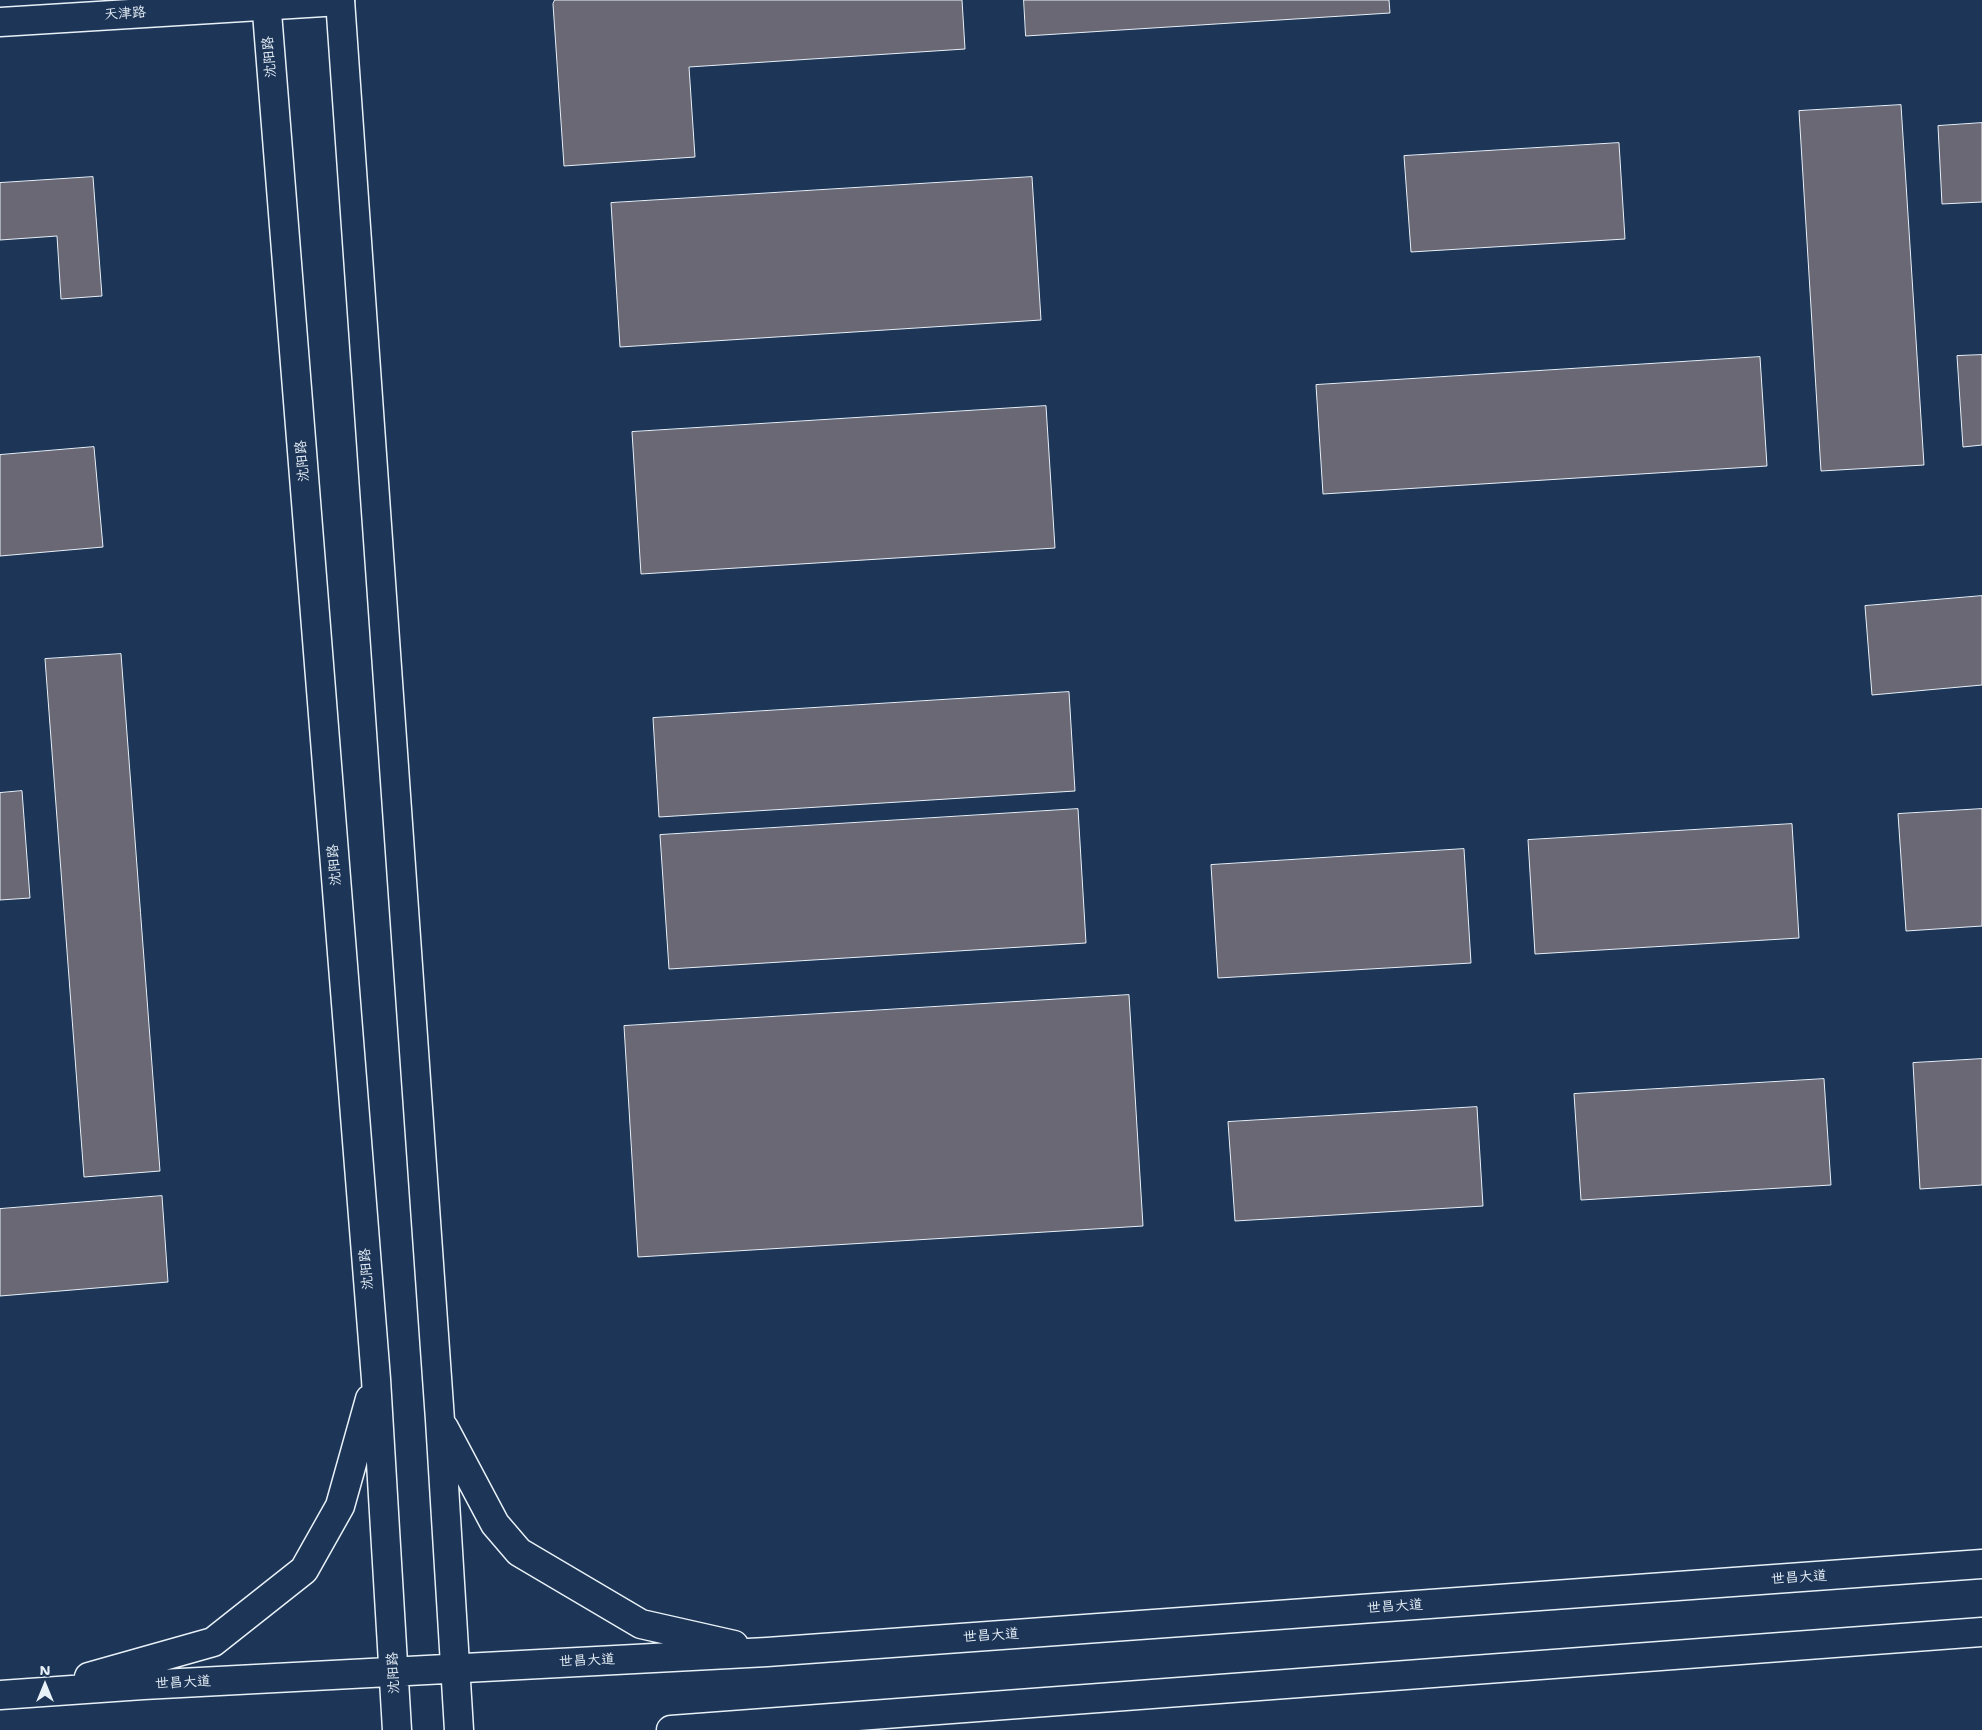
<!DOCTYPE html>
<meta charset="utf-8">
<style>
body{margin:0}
#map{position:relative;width:1982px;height:1730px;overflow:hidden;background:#1d3557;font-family:"Shantell Sans",sans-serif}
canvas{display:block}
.north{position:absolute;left:20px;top:1660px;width:50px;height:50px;-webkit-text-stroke:4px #1d3557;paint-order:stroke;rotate:0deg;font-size:14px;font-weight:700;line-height:20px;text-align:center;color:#e8f1f8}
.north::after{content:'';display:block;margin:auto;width:18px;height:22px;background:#e8f1f8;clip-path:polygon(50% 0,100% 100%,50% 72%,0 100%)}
</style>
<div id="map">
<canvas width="1982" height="1730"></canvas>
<div class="north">N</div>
</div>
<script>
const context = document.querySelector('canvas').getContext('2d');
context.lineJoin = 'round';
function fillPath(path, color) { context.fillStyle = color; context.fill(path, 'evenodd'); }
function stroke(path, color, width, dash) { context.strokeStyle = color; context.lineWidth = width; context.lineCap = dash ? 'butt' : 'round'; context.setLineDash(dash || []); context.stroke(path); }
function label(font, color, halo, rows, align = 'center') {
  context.font = font + ' "Shantell Sans","LXGW WenKai TC",sans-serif'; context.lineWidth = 4; context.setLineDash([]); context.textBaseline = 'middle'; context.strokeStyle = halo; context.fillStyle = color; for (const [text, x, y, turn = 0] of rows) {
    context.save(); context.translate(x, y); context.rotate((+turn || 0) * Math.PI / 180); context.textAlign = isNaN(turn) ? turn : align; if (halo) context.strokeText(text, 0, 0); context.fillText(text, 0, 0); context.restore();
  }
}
const building = new Path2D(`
 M 555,0 L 962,0 L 965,49 L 689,67 L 695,157 L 564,166 L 553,4 Z
 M 1024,0 L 1389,0 L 1390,13 L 1026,36 Z
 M 1901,105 L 1924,465 L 1821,471 L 1799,111 Z
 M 1982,123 L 1982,202 L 1942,204 L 1938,126 Z
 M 1619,143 L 1625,239 L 1411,252 L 1404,156 Z
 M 93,177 L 102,296 L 61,299 L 57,236 L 0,240 L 0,183 Z
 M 1032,177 L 1041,320 L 620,347 L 611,203 Z
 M 1982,355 L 1982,445 L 1963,447 L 1957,356 Z
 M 1760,357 L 1767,466 L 1323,494 L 1316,385 Z
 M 1046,406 L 1055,548 L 641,574 L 632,432 Z
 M 94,447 L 103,547 L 0,556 L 0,455 Z
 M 1982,596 L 1982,685 L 1872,695 L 1865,606 Z
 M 121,654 L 160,1171 L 84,1177 L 45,659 Z
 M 1069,692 L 1075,791 L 659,817 L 653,718 Z
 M 22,791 L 30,898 L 0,900 L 0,793 Z
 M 1078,809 L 1086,943 L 669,969 L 660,835 Z
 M 1982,809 L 1982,926 L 1906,931 L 1898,814 Z
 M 1792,824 L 1799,938 L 1535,954 L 1528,840 Z
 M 1464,849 L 1471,963 L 1218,978 L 1211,865 Z
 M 1129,995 L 1143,1226 L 638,1257 L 624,1026 Z
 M 1982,1059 L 1982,1185 L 1920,1189 L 1913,1063 Z
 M 1824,1079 L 1831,1185 L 1581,1200 L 1574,1094 Z
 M 1477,1107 L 1483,1206 L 1235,1221 L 1228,1122 Z
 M 162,1196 L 168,1282 L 0,1296 L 0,1209 Z`);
const secondary = new Path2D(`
 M 0,22 L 340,1`);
const primary = new Path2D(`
 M 266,0 L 376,1379 L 397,1730
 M 340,0 L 440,1420 L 459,1730
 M 444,1428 L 495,1524 L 519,1552 L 641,1624 L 734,1645
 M 89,1677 L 213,1642 L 304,1570 L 340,1506 L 370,1399
 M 0,1695 L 143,1685 L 767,1652 L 1982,1564
 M 671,1730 L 1982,1632`);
const streetNames = [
 ["天津路",125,14,-4],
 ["沈阳路",270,57,-95],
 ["沈阳路",303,461,-95],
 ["沈阳路",335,865,-95],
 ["沈阳路",367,1269,-95],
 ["世昌大道",1799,1578,-4],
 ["世昌大道",1395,1607,-4],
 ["世昌大道",991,1636,-4],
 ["世昌大道",587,1661,-3],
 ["沈阳路",394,1673,-93],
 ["世昌大道",183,1683,-3]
];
fillPath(building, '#6a6874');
stroke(building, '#e8f1f8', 1);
stroke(secondary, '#e8f1f8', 31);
stroke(primary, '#e8f1f8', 31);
stroke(secondary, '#1d3557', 28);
stroke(primary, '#1d3557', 28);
label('14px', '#e8f1f8', '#1d3557', streetNames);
</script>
